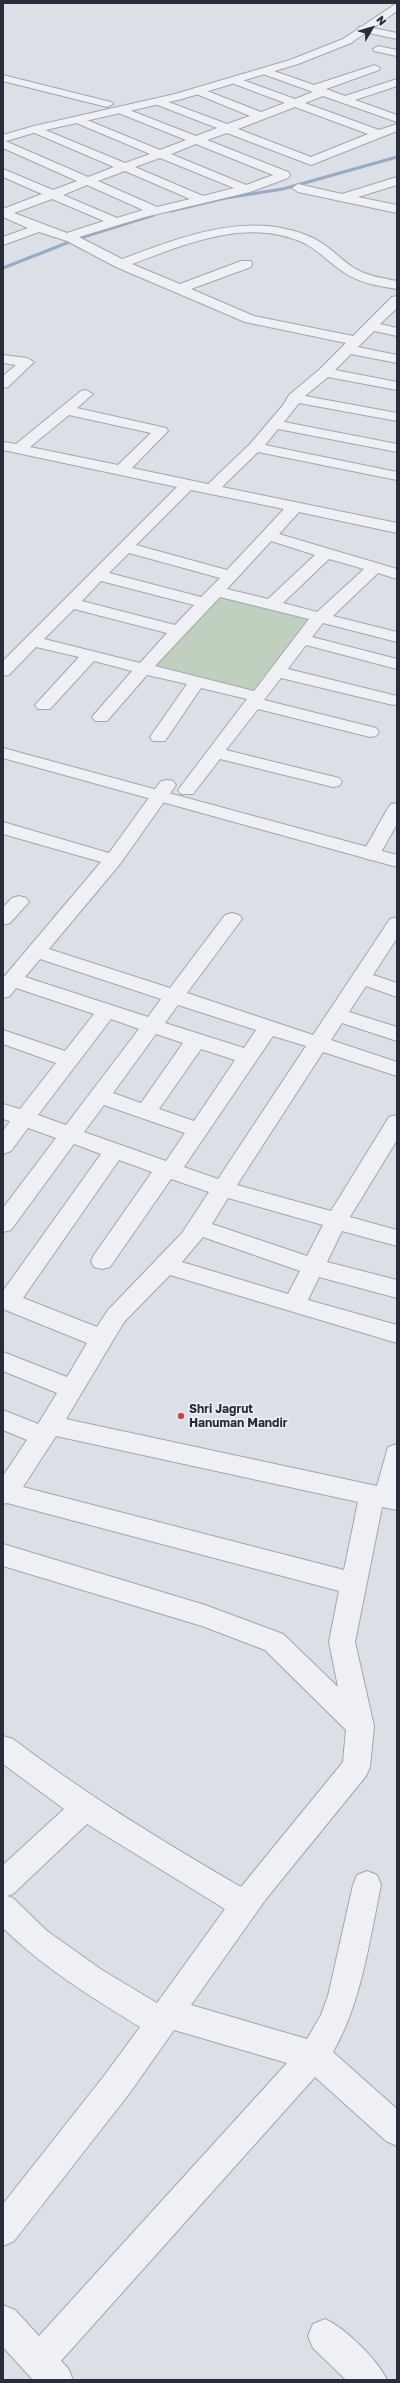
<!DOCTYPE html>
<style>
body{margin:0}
#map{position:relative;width:400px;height:2383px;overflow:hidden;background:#dcdfe6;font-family:"Golos Text",sans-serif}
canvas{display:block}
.frame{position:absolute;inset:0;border:4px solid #272d3b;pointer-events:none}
.north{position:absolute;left:352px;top:8px;width:40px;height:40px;-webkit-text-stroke:3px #ebeef4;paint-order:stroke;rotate:52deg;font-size:11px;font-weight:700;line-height:16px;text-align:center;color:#272d3b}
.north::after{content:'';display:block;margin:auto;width:14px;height:18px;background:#272d3b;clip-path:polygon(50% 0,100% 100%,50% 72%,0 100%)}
</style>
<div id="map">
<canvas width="400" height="2383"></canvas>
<div class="frame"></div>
<div class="north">N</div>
</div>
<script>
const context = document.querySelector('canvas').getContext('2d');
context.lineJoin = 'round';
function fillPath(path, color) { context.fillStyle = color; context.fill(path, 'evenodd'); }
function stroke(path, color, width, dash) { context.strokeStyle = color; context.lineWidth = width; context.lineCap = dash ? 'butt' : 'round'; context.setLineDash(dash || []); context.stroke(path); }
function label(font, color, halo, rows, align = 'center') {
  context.font = font + ' "Golos Text",sans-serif'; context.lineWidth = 3.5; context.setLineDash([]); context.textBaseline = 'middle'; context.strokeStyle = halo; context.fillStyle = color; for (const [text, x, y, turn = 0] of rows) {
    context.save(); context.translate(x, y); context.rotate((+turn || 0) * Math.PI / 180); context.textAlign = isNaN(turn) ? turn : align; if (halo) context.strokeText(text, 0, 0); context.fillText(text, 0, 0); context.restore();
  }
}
const green = new Path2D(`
 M 218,595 L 311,618 L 255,692 L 150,667 Z`);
const stream = new Path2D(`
 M 171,211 L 226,198 L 283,189 L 397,157
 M 3,268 L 77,239 L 154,215`);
const minor = new Path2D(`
 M 363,26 L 397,33 L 397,39 L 359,31 L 359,27 Z
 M 378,46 L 397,50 L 397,56 L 374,51 L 373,49 Z
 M 375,65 L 380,68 L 379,70 L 326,89 L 345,96 L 397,79 L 397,86 L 355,100 L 397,115 L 397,122 L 323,96 L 305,103 L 379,130 L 397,124 L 397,131 L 311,165 L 227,133 L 207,140 L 288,172 L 290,175 L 288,178 L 250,192 L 145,217 L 79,237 L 122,259 C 182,237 252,208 315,239 C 329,246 340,259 354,268 C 367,276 382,278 397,281 L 397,289 C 379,286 360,283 345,273 C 331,264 320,252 306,244 C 249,216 186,244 132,264 L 180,284 L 241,261 L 251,261 L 252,264 L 251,267 L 191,289 L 254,316 L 353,336 L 392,297 L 397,296 L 397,308 L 380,324 L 397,328 L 397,336 L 374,331 L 358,347 L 397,355 L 397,363 L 351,354 L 335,370 L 397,382 L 397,390 L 328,377 L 305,396 L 397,413 L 397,421 L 299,403 L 284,422 L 397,444 L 397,452 L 278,429 L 265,445 L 397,472 L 397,480 L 258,452 L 222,487 L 397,523 L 397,533 L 299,512 L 279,534 L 397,569 L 397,579 L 378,573 L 333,616 L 397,632 L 397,642 L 323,623 L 312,637 L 397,659 L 397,669 L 306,645 L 288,669 L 397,696 L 397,704 L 393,705 L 281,678 L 264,700 L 376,728 L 379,732 L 376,736 L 370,737 L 258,709 L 226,750 L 339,778 L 342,782 L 339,786 L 333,787 L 220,759 L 193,794 L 181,794 L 178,790 L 181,786 L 247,699 L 201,688 L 165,741 L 153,741 L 150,737 L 187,684 L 147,675 L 107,721 L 95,721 L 92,717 L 132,671 L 94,661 L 50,709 L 38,709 L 35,705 L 79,657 L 36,647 L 9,675 L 3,676 L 3,661 L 177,487 L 3,450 L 3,442 L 16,444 L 81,391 L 86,390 L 93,394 L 77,408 L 166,428 L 168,431 L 132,468 L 208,484 L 250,444 L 284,404 L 289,395 L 320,369 L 346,343 L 245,322 L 116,267 L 67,241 L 39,232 L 3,245 L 3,237 L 28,228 L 3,217 L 3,209 L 42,194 L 3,177 L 3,169 L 53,190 L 77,181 L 3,148 L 3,140 L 88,177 L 114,167 L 30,131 L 28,129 L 30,127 L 38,127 L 125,163 L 150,154 L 74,122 L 72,120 L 74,118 L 82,118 L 160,150 L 186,140 L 116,112 L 116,108 L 124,108 L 196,136 L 217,128 L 155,104 L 155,100 L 163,100 L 227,124 L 250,116 L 194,93 L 194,89 L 202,89 L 261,112 L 285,103 L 229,82 L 229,78 L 237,78 L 295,99 L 313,92 L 260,73 L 260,69 L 268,69 L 314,85 ZM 295,107 L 368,134 L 311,157 L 238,129 ZM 196,144 L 273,175 L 246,185 L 171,154 ZM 160,158 L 234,188 L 203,196 L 135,167 ZM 125,171 L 190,199 L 157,207 L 98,181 ZM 87,185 L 143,210 L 117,218 L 63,195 ZM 52,199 L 104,221 L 67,233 L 14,213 ZM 69,415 L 151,433 L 118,465 L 30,447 ZM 191,490 L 284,509 L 227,570 L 136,545 ZM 271,541 L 315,555 L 268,599 L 227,589 ZM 129,553 L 220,578 L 201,597 L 109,573 ZM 329,559 L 364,569 L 317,612 L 283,603 ZM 101,581 L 194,605 L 175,625 L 82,601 ZM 220,597 L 309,619 L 254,691 L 155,666 ZM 74,609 L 167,633 L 140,663 L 44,639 Z
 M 3,75 L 111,102 L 113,104 L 107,107 L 3,81 Z
 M 397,177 L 397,185 L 358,197 L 397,205 L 397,213 L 298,192 L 292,188 L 298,184 L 342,194 Z
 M 3,355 L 27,358 L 34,362 L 8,387 L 3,388 L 3,376 L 16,365 L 3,363 Z
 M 167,780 L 173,781 L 176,785 L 120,864 L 49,949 L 170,988 L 225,915 L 232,913 L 239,915 L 242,919 L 239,923 L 187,993 L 313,1035 L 390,919 L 397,917 L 397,938 L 373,975 L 397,983 L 397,997 L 366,986 L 349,1012 L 397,1027 L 397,1041 L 342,1023 L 331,1040 L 397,1062 L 397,1076 L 323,1052 L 237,1185 L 331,1211 L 389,1117 L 397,1115 L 397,1140 L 350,1217 L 397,1230 L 397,1246 L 342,1231 L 327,1262 L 397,1280 L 397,1298 L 319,1277 L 308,1300 L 397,1325 L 397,1343 L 170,1275 L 124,1322 L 66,1419 L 377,1486 L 388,1447 L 397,1444 L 397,1510 L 382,1507 L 355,1642 L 374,1726 L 370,1767 L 366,1776 L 266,1899 L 191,2005 L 307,2039 L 321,2015 L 328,1996 L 353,1885 L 357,1875 L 367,1871 L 377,1875 L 381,1885 C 369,1942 362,2001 333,2052 L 397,2109 L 397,2146 L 386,2141 L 315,2077 L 61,2361 L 68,2368 L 73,2380 L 33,2380 L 3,2347 L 3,2305 L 15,2310 L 39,2336 L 287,2063 L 174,2030 L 129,2094 L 14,2241 L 3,2246 L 3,2204 L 107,2072 L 140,2027 C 91,1997 44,1968 3,1928 L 3,1865 L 64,1809 L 3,1764 L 3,1736 L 13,1739 C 85,1794 162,1841 241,1887 L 343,1762 L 346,1730 L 265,1650 L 202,1626 L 3,1566 L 3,1544 L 205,1605 L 283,1634 L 338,1687 L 329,1642 L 339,1591 L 7,1503 L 3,1504 L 3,1476 L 27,1440 L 3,1430 L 3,1410 L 38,1424 L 57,1393 L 3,1371 L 3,1352 L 67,1377 L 87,1343 L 3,1309 L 3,1291 L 101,1154 L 74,1144 L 11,1230 L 3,1232 L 3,1208 L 56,1138 L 28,1128 L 11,1151 L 3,1154 L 3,1131 L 10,1121 L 3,1119 L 3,1104 L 20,1109 L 56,1063 L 3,1044 L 3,1030 L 65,1051 L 94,1014 L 16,988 L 10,996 L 3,998 L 3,978 L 101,862 L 3,834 L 3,822 L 109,853 L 161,781 ZM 40,959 L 161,999 L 148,1017 L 25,977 ZM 178,1005 L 256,1030 L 244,1048 L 165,1023 ZM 111,1019 L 139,1029 L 66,1125 L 38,1115 ZM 156,1034 L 183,1043 L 141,1103 L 113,1093 ZM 273,1036 L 306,1046 L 218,1179 L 184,1167 ZM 201,1049 L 235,1060 L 194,1121 L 159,1109 ZM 104,1105 L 185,1133 L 166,1161 L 84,1132 ZM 119,1160 L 152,1172 L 94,1255 L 91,1261 L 94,1267 L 102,1269 L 110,1267 L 171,1179 L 209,1192 L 182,1233 L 108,1310 L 97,1327 L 23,1298 ZM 228,1198 L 323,1225 L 307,1256 L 212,1224 ZM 203,1237 L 300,1271 L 288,1294 L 182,1262 ZM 56,1436 L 358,1502 L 344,1570 L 23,1487 ZM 87,1824 L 225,1909 L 157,2003 L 102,1970 L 47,1931 L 13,1898 L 7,1896 L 13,1894 Z
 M 397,803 L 397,824 L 380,854 L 378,858 L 371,860 L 364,858 L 362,854 L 388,808 L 391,804 Z
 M 19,896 L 26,898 L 29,902 L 10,923 L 3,925 L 3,907 L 12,898 Z
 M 325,2319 C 345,2328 378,2360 387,2380 L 346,2380 L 313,2348 L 308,2336 L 313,2324 Z`);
const tertiary = new Path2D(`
 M 397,3 L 397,11 L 351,43 L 298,64 L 182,99 L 37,132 L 3,142 L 3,135 L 34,126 L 175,94 L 290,60 L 343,39 Z
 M 3,748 L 397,855 L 397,867 L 3,758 Z`);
const markers = [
 [181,1416,4,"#c64650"]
];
const poiNames = [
 ["Shri Jagrut",189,1409],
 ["Hanuman Mandir",189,1423]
];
fillPath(green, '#c1cfbe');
stroke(stream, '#99abc4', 3);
stroke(minor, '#a2a6af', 2);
stroke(tertiary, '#a2a6af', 2);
fillPath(minor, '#eff0f4');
fillPath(tertiary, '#eff0f4');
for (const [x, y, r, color] of markers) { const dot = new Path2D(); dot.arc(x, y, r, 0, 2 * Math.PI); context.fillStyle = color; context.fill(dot); stroke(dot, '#ebeef4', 1.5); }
label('bold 12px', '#272d3b', '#ebeef4', poiNames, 'left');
</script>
